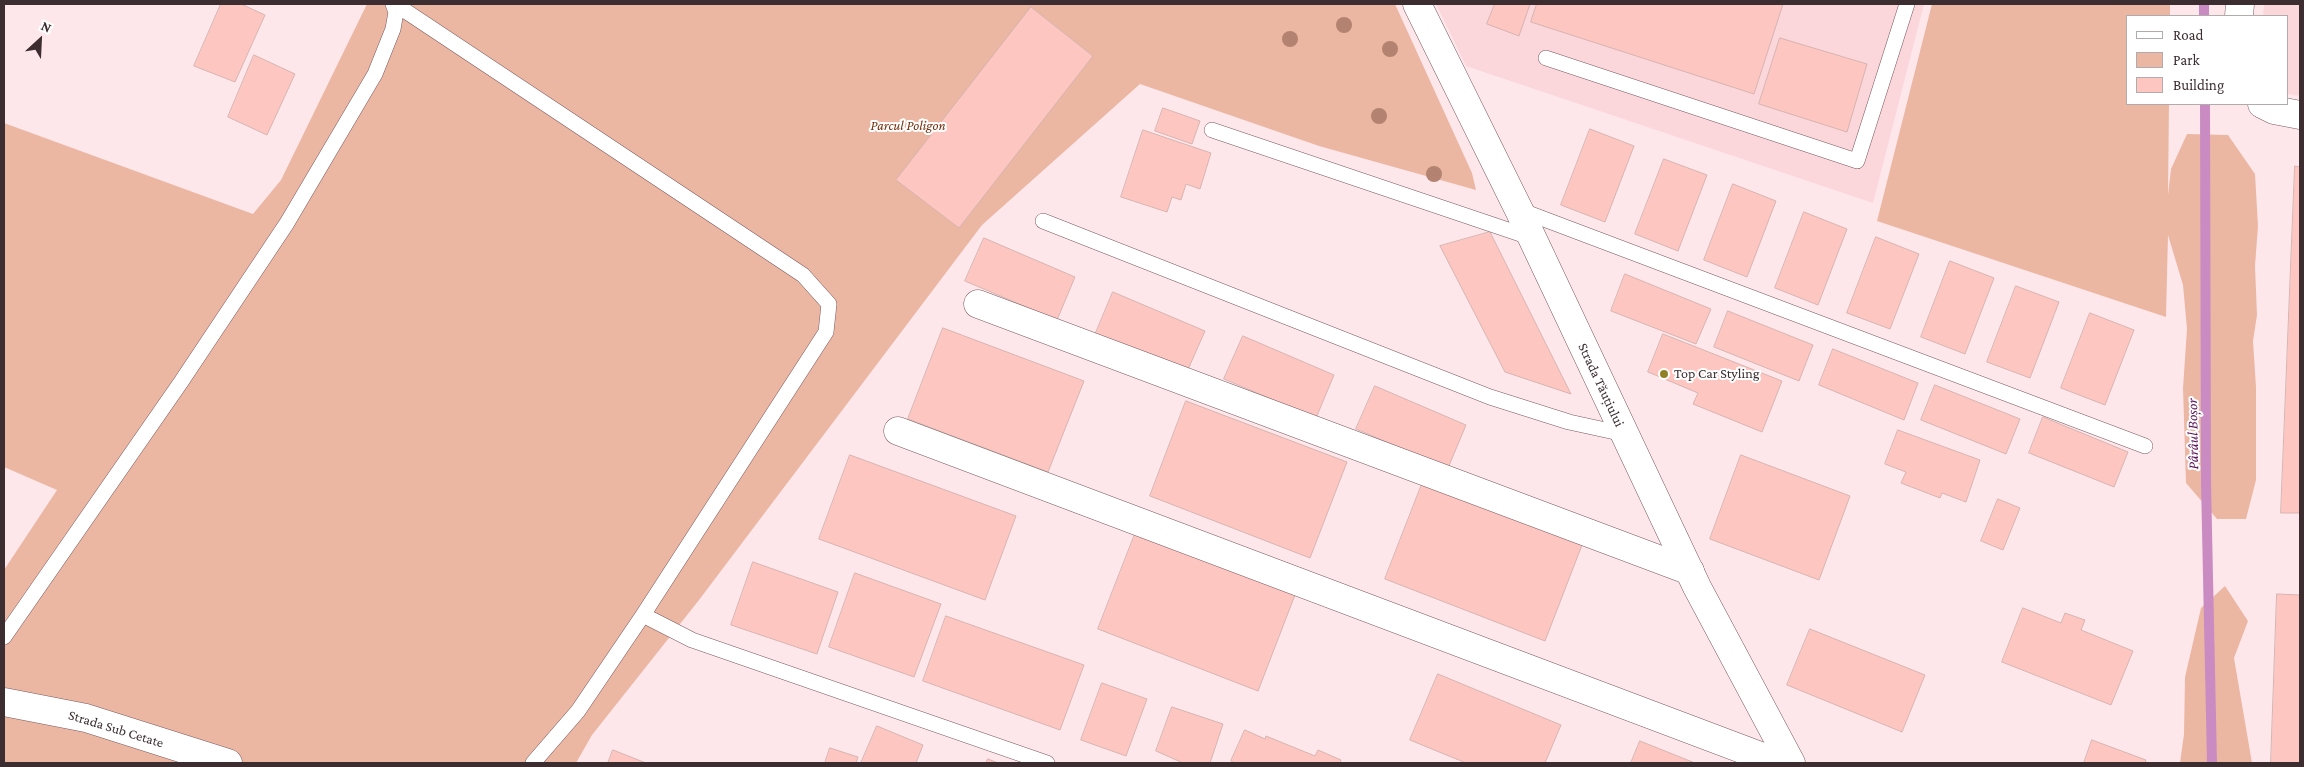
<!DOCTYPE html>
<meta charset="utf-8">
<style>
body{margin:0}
#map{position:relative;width:2304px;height:767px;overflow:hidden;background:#fee7eb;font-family:"Crimson Pro",serif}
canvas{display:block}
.frame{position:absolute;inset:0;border:5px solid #3b2d30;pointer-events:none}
.legend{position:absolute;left:2126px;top:15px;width:162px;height:90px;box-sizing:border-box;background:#fff;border:1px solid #b1abac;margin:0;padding:6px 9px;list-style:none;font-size:15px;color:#3b2d30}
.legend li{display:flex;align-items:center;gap:10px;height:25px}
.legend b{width:25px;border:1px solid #b1abac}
.north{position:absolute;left:15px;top:15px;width:50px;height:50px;-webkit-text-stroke:4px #fff;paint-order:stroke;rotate:25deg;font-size:14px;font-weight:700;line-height:20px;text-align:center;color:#3b2d30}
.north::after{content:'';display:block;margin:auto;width:18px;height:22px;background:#3b2d30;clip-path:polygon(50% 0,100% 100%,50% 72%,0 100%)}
</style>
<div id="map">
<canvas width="2304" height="767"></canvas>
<div class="frame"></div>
<ul class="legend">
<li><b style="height:6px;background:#fff"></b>Road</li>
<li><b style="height:14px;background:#ecb7a2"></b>Park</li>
<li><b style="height:14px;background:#fdc6c1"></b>Building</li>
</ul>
<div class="north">N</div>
</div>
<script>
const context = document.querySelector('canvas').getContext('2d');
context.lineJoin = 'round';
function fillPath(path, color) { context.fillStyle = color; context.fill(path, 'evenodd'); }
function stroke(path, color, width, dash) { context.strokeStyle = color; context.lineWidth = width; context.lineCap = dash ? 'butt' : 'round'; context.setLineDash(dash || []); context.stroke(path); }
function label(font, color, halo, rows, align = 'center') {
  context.font = font + ' "Crimson Pro",serif'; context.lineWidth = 4; context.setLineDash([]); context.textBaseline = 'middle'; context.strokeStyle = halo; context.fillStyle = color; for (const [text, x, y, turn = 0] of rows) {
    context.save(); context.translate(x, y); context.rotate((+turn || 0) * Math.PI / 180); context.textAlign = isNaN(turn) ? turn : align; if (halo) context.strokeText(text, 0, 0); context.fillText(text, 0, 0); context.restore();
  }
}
const built = new Path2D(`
 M 1436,4 L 1924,4 L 1873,203 L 1466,66 Z
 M 2264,4 L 2300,4 L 2300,96 L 2288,94 L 2288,16 L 2263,16 Z`);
const green = new Path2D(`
 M 367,4 L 1395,4 L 1472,173 L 1476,190 L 1319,146 L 1140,84 L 982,225 L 699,600 L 592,735 L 576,763 L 4,763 L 4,570 L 57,490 L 4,467 L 4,123 L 253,214 L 281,180 Z
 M 1932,4 L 2170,4 L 2170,16 L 2128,16 L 2128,104 L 2169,104 L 2168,195 L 2171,169 L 2187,134 L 2228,135 L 2255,174 L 2258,226 L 2255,266 L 2257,315 L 2253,341 L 2256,387 L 2256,480 L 2246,519 L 2217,519 L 2186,483 L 2183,388 L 2187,329 L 2183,285 L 2168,235 L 2166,317 L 1877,221 Z
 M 2225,586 L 2248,621 L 2234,658 L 2252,763 L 2180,763 L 2184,734 L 2185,677 L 2201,608 Z`);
const stream = new Path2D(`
 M 2204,4 L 2204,16
 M 2205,104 L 2206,483 L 2212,763`);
const building = new Path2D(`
 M 221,4 L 241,4 L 265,15 L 235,82 L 194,66 Z
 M 1495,4 L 1530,4 L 1519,36 L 1487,24 Z
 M 1537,4 L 1783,4 L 1754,94 L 1531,22 Z
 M 1031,7 L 1093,56 L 959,228 L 896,180 Z
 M 1780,38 L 1867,64 L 1847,132 L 1759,104 Z
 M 254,55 L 295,74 L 267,135 L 228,117 Z
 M 1163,108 L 1200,121 L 1192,144 L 1155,131 Z
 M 1590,129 L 1634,146 L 1605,222 L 1561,205 Z
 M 1143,130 L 1211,153 L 1200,189 L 1186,184 L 1181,200 L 1172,197 L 1167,212 L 1121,197 Z
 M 1664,159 L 1707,175 L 1678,251 L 1635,234 Z
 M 2295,166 L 2300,167 L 2300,513 L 2281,513 Z
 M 1733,184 L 1776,201 L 1747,277 L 1704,260 Z
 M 1804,212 L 1847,229 L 1818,305 L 1775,288 Z
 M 1490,232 L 1571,394 L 1505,372 L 1440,246 Z
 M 1876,237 L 1919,254 L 1890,329 L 1847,313 Z
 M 984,238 L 1075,277 L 1057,320 L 965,281 Z
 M 1950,261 L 1994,278 L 1965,354 L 1921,337 Z
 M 1625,274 L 1711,309 L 1696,344 L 1611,311 Z
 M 2016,286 L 2059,302 L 2030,378 L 1987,362 Z
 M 1113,292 L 1205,331 L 1186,374 L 1095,335 Z
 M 1728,311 L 1813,345 L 1799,381 L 1714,347 Z
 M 2090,313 L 2134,330 L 2105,405 L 2061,388 Z
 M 943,328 L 1084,381 L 1048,472 L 908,419 Z
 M 1663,334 L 1782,381 L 1762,432 L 1693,404 L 1698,393 L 1648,372 Z
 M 1243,336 L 1334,375 L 1316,418 L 1224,379 Z
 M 1833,349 L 1918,383 L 1904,420 L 1819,385 Z
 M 1935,385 L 2020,419 L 2006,454 L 1921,420 Z
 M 1375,386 L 1466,425 L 1448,468 L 1356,429 Z
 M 1186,401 L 1347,462 L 1310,558 L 1150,496 Z
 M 2043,417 L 2128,452 L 2114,487 L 2029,453 Z
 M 1898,430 L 1980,460 L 1966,502 L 1942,493 L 1940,498 L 1901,483 L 1906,472 L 1885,464 Z
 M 850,455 L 1016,516 L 985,600 L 819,539 Z
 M 1741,455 L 1850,496 L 1819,580 L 1710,539 Z
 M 1422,484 L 1582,545 L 1545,641 L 1385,579 Z
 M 1998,499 L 2020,508 L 2003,550 L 1981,541 Z
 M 1135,534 L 1295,595 L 1258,691 L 1098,629 Z
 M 753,562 L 838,592 L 817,654 L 731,625 Z
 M 855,573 L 941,604 L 914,677 L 829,647 Z
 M 2277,594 L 2300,595 L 2300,763 L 2271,763 Z
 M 2023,608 L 2061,623 L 2065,613 L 2085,620 L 2081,630 L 2133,651 L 2111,705 L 2002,662 Z
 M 946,616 L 1084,665 L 1060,730 L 923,681 Z
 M 1810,629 L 1925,675 L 1902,732 L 1787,685 Z
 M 1438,674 L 1561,725 L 1545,763 L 1466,763 L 1410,740 Z
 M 1102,683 L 1147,699 L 1126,756 L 1081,740 Z
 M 1172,707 L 1223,724 L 1210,763 L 1183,763 L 1156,751 Z
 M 877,726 L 923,745 L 916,763 L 861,763 Z
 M 1245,730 L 1265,739 L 1266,736 L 1315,756 L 1318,750 L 1341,760 L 1340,763 L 1235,763 L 1231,761 Z
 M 2092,740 L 2146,760 L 2145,763 L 2084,763 Z
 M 1640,741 L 1695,763 L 1631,763 Z
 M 830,748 L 858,757 L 856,763 L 825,763 Z
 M 613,750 L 646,763 L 608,763 Z
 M 988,759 L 998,763 L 986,763 Z`);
const service = new Path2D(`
 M 395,4 L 803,275 L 829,304 L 826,332 L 643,615 L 578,711 L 533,763
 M 1546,58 L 1857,161 L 1907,4
 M 1212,130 L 1532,238
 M 1520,210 L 2145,446
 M 1043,221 L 1490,397 L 1569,422 L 1624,434
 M 643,615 L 692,640 L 1047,763
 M 4,637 L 181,382 L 287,223 L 375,74 L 393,29 L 396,12 L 393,4`);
const minor = new Path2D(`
 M 2239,16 L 2240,4
 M 2262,104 L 2274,110 L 2300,115
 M 978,304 L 1690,571
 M 898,431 L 1779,763
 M 4,702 L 86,718 L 228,763`);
const secondary = new Path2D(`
 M 1417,4 L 1519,210 L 1697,587 L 1791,763`);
const trees = [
 [1344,25],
 [1290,39],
 [1390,49],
 [1379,116],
 [1434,174]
];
const markers = [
 [1664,374,5,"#928027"]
];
const parkNames = [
 ["Parcul Poligon",908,126]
];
const poiNames = [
 ["Top Car Styling",1674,374]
];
const streetNames = [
 ["Strada Tăuțiului",1601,385,65],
 ["Strada Sub Cetate",116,729,17]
];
const waterNames = [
 ["Pârâul Boșor",2193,434,-91]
];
fillPath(built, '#fbd7dc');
fillPath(green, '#ecb7a2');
stroke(stream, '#c98bc2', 10);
fillPath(building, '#fdc6c1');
stroke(building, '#d7b4b0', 1);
stroke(service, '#79595f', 16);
stroke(minor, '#79595f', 29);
stroke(secondary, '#79595f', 29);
stroke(service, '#fff', 15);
stroke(minor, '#fff', 28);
stroke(secondary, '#fff', 28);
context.fillStyle = '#b38270';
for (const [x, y] of trees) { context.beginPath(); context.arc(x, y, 8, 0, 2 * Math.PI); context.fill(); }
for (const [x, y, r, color] of markers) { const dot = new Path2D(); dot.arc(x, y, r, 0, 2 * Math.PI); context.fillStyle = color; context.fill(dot); stroke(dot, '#fff', 2); }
label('italic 14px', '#752f0c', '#fff', parkNames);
label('14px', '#3b2d30', '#fff', poiNames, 'left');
label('14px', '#3b2d30', '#fff', streetNames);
label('italic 15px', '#5e145a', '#fff', waterNames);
</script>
